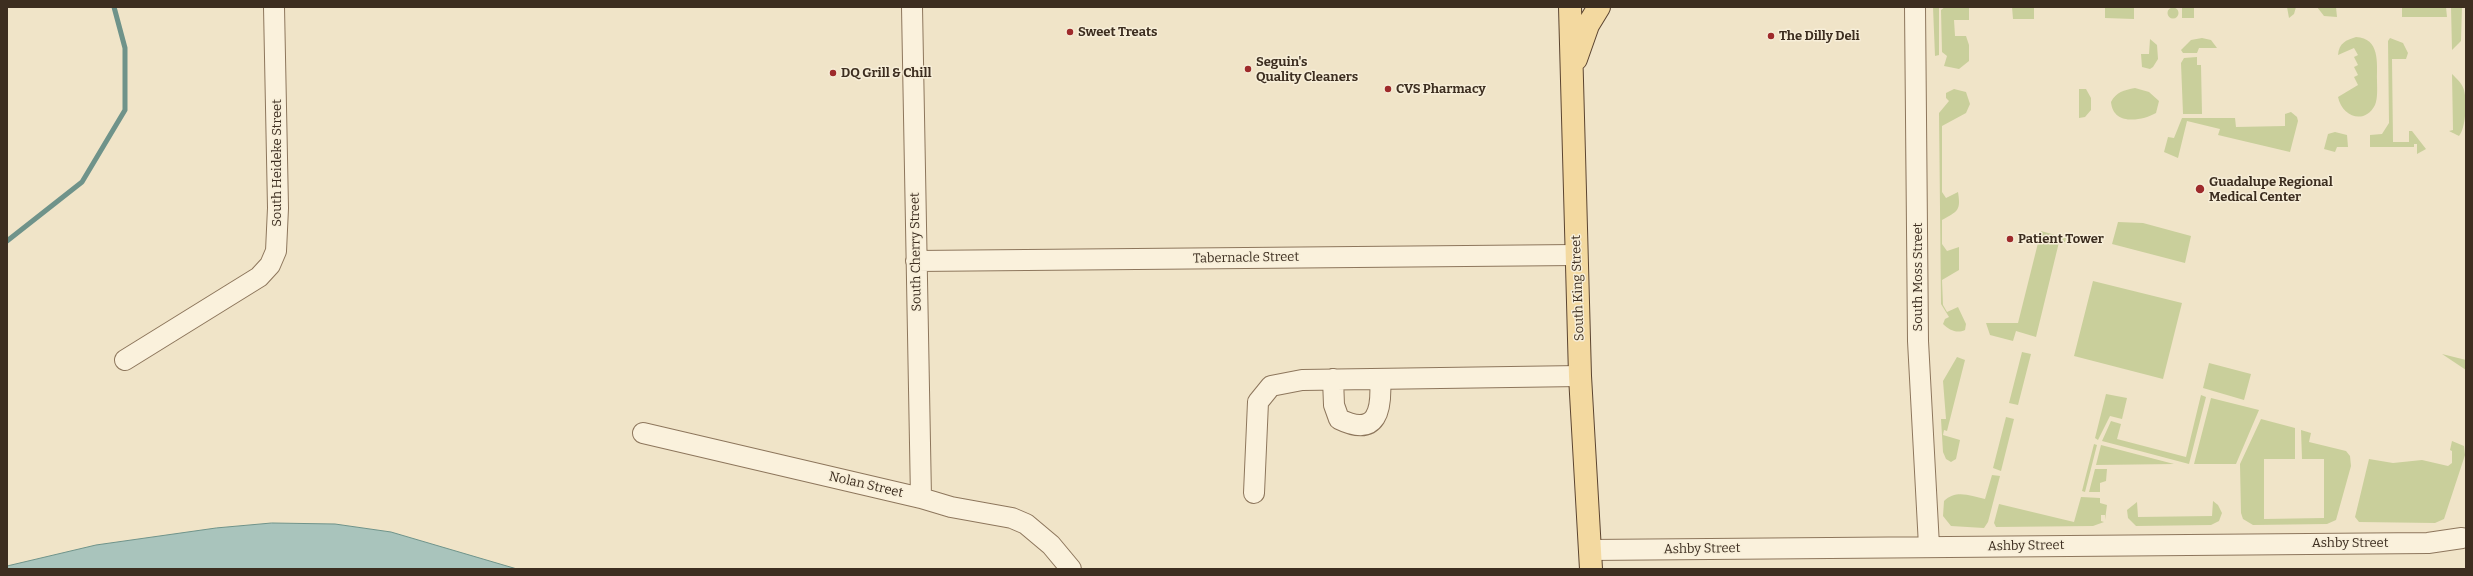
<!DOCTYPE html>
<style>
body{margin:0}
#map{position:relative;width:2473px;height:576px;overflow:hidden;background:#f0e4c8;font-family:Bitter,serif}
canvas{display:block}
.frame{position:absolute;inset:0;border:8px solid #3d2e20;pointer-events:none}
</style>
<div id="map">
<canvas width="2473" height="576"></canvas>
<div class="frame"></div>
</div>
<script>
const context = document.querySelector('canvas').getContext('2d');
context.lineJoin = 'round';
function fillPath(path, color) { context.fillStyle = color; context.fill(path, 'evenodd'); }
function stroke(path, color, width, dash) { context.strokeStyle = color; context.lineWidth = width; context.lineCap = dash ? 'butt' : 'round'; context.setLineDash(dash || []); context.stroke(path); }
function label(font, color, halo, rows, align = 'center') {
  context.font = font + ' Bitter,serif'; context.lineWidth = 3; context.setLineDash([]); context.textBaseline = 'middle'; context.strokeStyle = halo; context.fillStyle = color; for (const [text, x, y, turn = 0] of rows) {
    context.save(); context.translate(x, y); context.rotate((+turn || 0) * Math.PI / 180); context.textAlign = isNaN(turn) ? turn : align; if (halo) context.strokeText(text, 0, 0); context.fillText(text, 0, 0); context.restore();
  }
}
const green = new Path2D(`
 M 1933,7 L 1939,7 L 1939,55 L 1935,56 Z
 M 1945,7 L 1969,7 L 1969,20 L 1954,20 L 1955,36 L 1966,36 L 1969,45 L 1969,61 L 1959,69 L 1944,66 L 1947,56 L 1942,52 L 1941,10 Z
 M 2012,7 L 2034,7 L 2034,19 L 2013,19 Z
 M 2105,7 L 2134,7 L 2134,19 L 2105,18 Z
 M 2182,7 L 2194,7 L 2194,18 L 2182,18 Z
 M 2287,7 L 2296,7 L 2294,14 L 2289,18 Z
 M 2317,7 L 2336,7 L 2337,17 L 2324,16 Z
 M 2402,7 L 2446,7 L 2447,17 L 2402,17 Z
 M 2451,7 L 2462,7 L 2461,41 L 2452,50 Z
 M2167.5 13a5.5 5.5 0 1 1 11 0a5.5 5.5 0 1 1-11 0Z
 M 2356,37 C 2380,38 2377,63 2377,80 C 2377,88 2378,98 2375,105 C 2365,125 2342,117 2338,97 L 2358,85 L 2354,77 L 2358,75 L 2354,67 L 2358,65 L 2354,57 L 2358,55 L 2354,48 L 2338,55 C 2339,43 2346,40 2356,37 Z
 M 2202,38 L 2211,40 L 2217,48 L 2199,48 L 2197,53 L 2183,53 L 2181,50 L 2191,40 Z
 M 2390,38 L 2403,43 L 2408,53 L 2406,59 L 2392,59 L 2393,142 L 2409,142 L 2409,131 L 2412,131 L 2426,149 L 2417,154 L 2417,144 L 2414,144 L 2414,147 L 2370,147 L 2370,135 L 2382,134 L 2389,123 L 2388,41 Z
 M 2150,39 L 2157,45 L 2158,59 L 2153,67 L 2150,69 L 2142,67 L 2141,54 L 2149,54 Z
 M 2197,57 L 2197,65 L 2201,65 L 2202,114 L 2183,114 L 2181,63 L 2184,58 Z
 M 2452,74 C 2457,79 2462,83 2464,90 C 2467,101 2466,128 2459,136 L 2449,131 L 2453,130 Z
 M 2135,88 L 2149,92 L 2159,101 L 2156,113 C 2142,121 2113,126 2111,102 C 2116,92 2124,90 2135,88 Z
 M 1954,89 L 1966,92 L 1970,104 L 1966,113 L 1942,126 L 1942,192 L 1946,198 L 1958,192 C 1961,211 1958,211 1942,220 L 1942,244 L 1947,251 L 1959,247 L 1959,270 L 1942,280 L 1943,305 L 1947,312 L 1958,307 L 1966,324 L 1965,330 C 1957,334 1949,330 1943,324 L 1945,319 L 1949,317 L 1941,304 L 1939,113 L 1949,101 L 1946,98 L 1946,93 Z
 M 2079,89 L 2086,89 L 2091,98 L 2091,110 L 2085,117 L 2079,118 Z
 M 2291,112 L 2297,117 L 2298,121 L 2290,152 L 2218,135 L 2220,129 L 2187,121 L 2178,158 L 2164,152 L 2168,137 L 2174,138 L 2182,118 L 2235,118 L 2236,127 L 2285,126 L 2285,114 Z
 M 2335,132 L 2347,135 L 2348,147 L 2337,147 L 2335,152 L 2324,149 L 2328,134 Z
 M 2118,222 L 2143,223 L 2191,236 L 2185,263 L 2112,244 Z
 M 2041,231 L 2066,238 L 2065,242 L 2059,242 L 2036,337 L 2016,331 L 2013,341 L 1990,335 L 1986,323 L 2018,323 Z
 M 2093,281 L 2182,303 L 2163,379 L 2074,356 Z
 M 2022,352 L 2031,354 L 2018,405 L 2009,403 Z
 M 2442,354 L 2466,360 L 2466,370 Z
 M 1957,357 L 1965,360 L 1947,431 L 1944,430 L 1943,435 L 1960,440 L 1956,459 L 1951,462 L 1946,459 L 1943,452 L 1941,419 L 1946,419 L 1943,381 Z
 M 2209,363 L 2251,374 L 2244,400 L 2203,388 Z
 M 2106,394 L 2127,398 L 2122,419 L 2110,416 L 2098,440 L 2095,438 Z
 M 2201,395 L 2206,397 L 2189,464 L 2102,441 L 2111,421 L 2121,424 L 2117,439 L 2186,457 Z
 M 2211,398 L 2259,410 L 2236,464 L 2194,464 Z
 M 2006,417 L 2014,419 L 2001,471 L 1993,468 Z
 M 2261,419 L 2295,428 L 2295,459 L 2264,459 L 2264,519 L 2324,518 L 2324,459 L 2302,459 L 2301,430 L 2311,433 L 2309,442 L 2346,451 L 2350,456 L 2351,466 L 2336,520 L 2327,524 L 2253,525 L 2243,519 L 2241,513 L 2240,464 Z
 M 2452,441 L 2464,446 L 2465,455 L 2444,519 L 2435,523 L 2359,522 L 2355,517 L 2356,513 L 2369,459 L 2393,463 L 2422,460 L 2448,466 L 2452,463 L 2452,451 L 2450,450 Z
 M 2094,444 L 2097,445 L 2085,492 L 2082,491 Z
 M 2101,445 L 2174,464 L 2096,465 Z
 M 2095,469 L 2107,469 L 2106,481 L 2100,483 L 2100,492 L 2089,492 Z
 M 1992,475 L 2000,476 L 1988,522 L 1984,528 L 1951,526 L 1943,516 L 1944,501 C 1956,489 1971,496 1985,499 Z
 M 2081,497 L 2100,498 L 2100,503 L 2107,505 L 2105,520 L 2105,515 L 2101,515 L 2101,521 L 2104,522 L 2093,526 L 1996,527 L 1994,523 L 1999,504 L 2074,522 Z
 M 2213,501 L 2218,505 L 2222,513 L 2219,521 L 2211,525 L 2136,526 L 2128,518 L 2127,510 L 2137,502 L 2138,517 L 2212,516 Z`);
const water = new Path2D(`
 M 272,523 L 335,524 L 391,532 L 517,569 L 7,569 L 7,566 L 96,545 L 216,528 Z`);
const stream = new Path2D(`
 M 7,241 L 82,182 L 125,110 L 125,48 L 114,7`);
const minor = new Path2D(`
 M 912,7 L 921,498
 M 1915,7 L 1918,341 L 1929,546
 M 916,261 L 1576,255
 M 125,360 L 259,277 L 270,265 L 276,251 L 278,208 L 274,7
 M 1333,379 L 1334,405 L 1339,419 C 1378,438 1382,409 1380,379
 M 643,433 L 921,498 L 951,507 L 1012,518 L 1026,524 L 1051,545 L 1071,569
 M 1254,493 L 1258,402 L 1271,386 L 1302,380 L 1580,376
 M 1590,550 L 2428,543 L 2462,538`);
const major = new Path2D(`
 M 1570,7 L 1580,376 L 1591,569
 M 1576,59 L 1588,25 L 1599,7`);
const markers = [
 [1070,32,4,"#9e2a2b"],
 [1771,36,4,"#9e2a2b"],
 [1248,69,4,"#9e2a2b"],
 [833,73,4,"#9e2a2b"],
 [1388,89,4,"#9e2a2b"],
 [2200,189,5,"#9e2a2b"],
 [2010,239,4,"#9e2a2b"]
];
const poiNames = [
 ["Sweet Treats",1078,32],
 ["The Dilly Deli",1779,36],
 ["Seguin's",1256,62],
 ["Quality Cleaners",1256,77],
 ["DQ Grill & Chill",841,73],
 ["CVS Pharmacy",1396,89],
 ["Guadalupe Regional",2209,182],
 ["Medical Center",2209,197],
 ["Patient Tower",2018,239]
];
const streetNames = [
 ["South Heideke Street",277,163,-90],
 ["South Cherry Street",916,252,-91],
 ["Tabernacle Street",1246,258,-1],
 ["South Moss Street",1918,277,-90],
 ["South King Street",1578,288,-92],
 ["Nolan Street",866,485,13],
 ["Ashby Street",2350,543],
 ["Ashby Street",2026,546,-1],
 ["Ashby Street",1702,549,-1]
];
fillPath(green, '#c9cf9b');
fillPath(water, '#a9c4bc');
stroke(water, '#6f938a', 1);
stroke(stream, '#6f938a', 5);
stroke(minor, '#8d765c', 22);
stroke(major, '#5b4430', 24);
stroke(minor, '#faf1dc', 20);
stroke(major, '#f3d9a0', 22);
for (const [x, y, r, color] of markers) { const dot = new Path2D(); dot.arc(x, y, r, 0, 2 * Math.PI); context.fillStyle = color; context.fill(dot); stroke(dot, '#f7eed8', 1.5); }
label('bold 13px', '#3d2e20', '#f7eed8', poiNames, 'left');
label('13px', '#3d2e20', '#f7eed8', streetNames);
</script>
